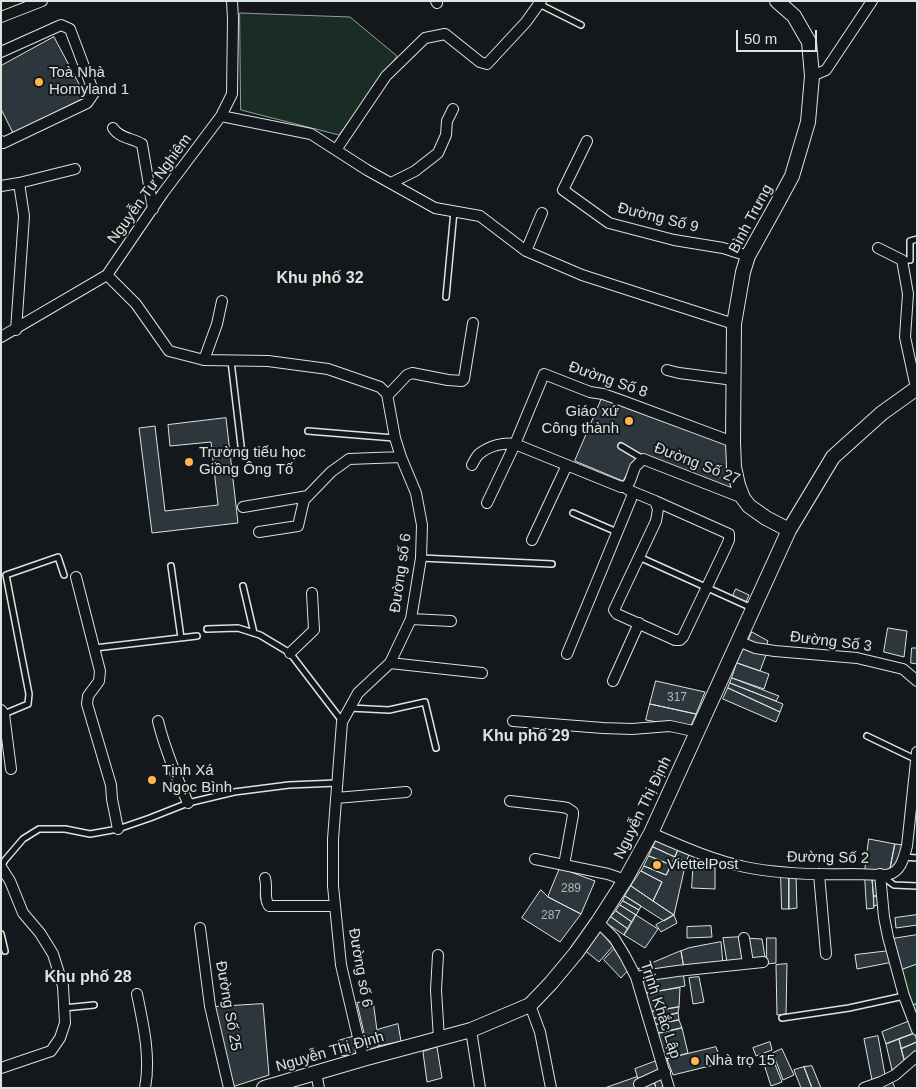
<!DOCTYPE html>
<meta charset="utf-8">
<style>
body{margin:0}
#map{position:relative;width:918px;height:1089px;overflow:hidden;background:#14181c;font-family:Arial,sans-serif}
canvas{display:block}
.frame{position:absolute;inset:0;border:2px solid #d8e6dc;pointer-events:none}
.scale{position:absolute;left:736px;top:30px;width:81px;height:22px;box-sizing:border-box;border:2px solid #d8e6dc;border-top:0;padding-left:6px;font-size:15px;line-height:18px;white-space:nowrap;color:#d8e6dc;-webkit-text-stroke:4px #14181c;paint-order:stroke}
</style>
<div id="map">
<canvas width="918" height="1089"></canvas>
<div class="frame"></div>
<div class="scale">50 m</div>
</div>
<script>
const context = document.querySelector('canvas').getContext('2d');
context.lineJoin = 'round';
function fillPath(path, color) { context.fillStyle = color; context.fill(path, 'evenodd'); }
function stroke(path, color, width, dash) { context.strokeStyle = color; context.lineWidth = width; context.lineCap = dash ? 'butt' : 'round'; context.setLineDash(dash || []); context.stroke(path); }
function label(font, color, halo, rows, align = 'center') {
  context.font = font + ' Arial,sans-serif'; context.lineWidth = 4; context.setLineDash([]); context.textBaseline = 'middle'; context.strokeStyle = halo; context.fillStyle = color; for (const [text, x, y, turn = 0] of rows) {
    context.save(); context.translate(x, y); context.rotate((+turn || 0) * Math.PI / 180); context.textAlign = isNaN(turn) ? turn : align; if (halo) context.strokeText(text, 0, 0); context.fillText(text, 0, 0); context.restore();
  }
}
const green = new Path2D(`
 M 240,13 L 350,17 L 397,56 L 339,135 L 241,110 Z
 M 917,964 L 917,1004 L 910,1006 L 900,970 Z`);
const building = new Path2D(`
 M 54,37 L 86,97 L 13,133 L 1,109 L 1,66 Z
 M 602,398 L 730,445 L 735,491 L 648,457 L 636,458 L 623,481 L 575,461 Z
 M 226,418 L 238,523 L 152,533 L 139,428 L 155,426 L 165,511 L 218,505 L 211,442 L 170,446 L 168,425 Z
 M 736,589 L 749,595 L 746,602 L 733,596 Z
 M 888,628 L 907,631 L 904,657 L 884,652 Z
 M 752,632 L 768,641 L 766,647 L 748,642 Z
 M 912,648 L 917,648 L 917,664 L 911,663 Z
 M 743,649 L 766,655 L 760,671 L 737,663 Z
 M 737,663 L 769,674 L 764,689 L 732,678 Z
 M 732,678 L 779,696 L 776,701 L 730,683 Z
 M 656,681 L 705,692 L 696,714 L 650,704 Z
 M 730,683 L 783,704 L 780,712 L 728,688 Z
 M 728,688 L 780,712 L 776,722 L 723,699 Z
 M 650,704 L 696,714 L 690,728 L 646,720 Z
 M 869,839 L 895,844 L 890,869 L 865,871 Z
 M 656,841 L 678,850 L 675,857 L 653,847 Z
 M 895,844 L 904,845 L 899,862 L 890,869 Z
 M 653,847 L 675,857 L 671,865 L 649,856 Z
 M 678,850 L 689,855 L 686,862 L 675,857 Z
 M 649,856 L 671,865 L 666,875 L 644,866 Z
 M 675,857 L 686,862 L 674,915 L 653,901 L 662,882 L 641,871 L 644,866 L 666,875 Z
 M 694,857 L 715,863 L 715,889 L 692,888 Z
 M 560,868 L 595,881 L 581,914 L 548,897 Z
 M 641,871 L 662,882 L 653,901 L 631,886 Z
 M 781,875 L 789,875 L 789,909 L 782,909 Z
 M 789,875 L 796,876 L 797,908 L 789,909 Z
 M 865,877 L 872,877 L 874,908 L 867,909 Z
 M 872,877 L 877,879 L 878,896 L 874,896 Z
 M 631,886 L 653,901 L 674,915 L 664,921 L 625,896 Z
 M 541,890 L 548,897 L 581,914 L 560,942 L 522,918 Z
 M 625,896 L 641,906 L 639,910 L 623,901 Z
 M 874,896 L 878,896 L 880,904 L 874,906 Z
 M 623,901 L 639,910 L 636,915 L 620,905 Z
 M 620,905 L 636,915 L 632,922 L 616,911 Z
 M 616,911 L 632,922 L 628,929 L 611,917 Z
 M 636,915 L 658,929 L 645,948 L 624,935 Z
 M 674,915 L 677,923 L 661,932 L 656,925 Z
 M 917,915 L 917,925 L 896,928 L 895,918 Z
 M 611,917 L 628,929 L 624,935 L 606,923 Z
 M 711,926 L 712,937 L 687,938 L 687,927 Z
 M 597,928 L 613,946 L 599,962 L 582,948 Z
 M 917,935 L 917,964 L 900,970 L 892,939 Z
 M 743,937 L 747,960 L 727,962 L 723,938 Z
 M 745,938 L 762,939 L 765,957 L 748,959 Z
 M 767,938 L 776,938 L 776,963 L 767,964 Z
 M 721,942 L 723,964 L 684,969 L 681,951 L 688,948 Z
 M 614,949 L 630,968 L 621,978 L 604,960 Z
 M 681,951 L 684,969 L 638,977 L 636,970 Z
 M 889,951 L 893,962 L 857,969 L 855,955 Z
 M 787,964 L 786,1014 L 777,1015 L 776,965 Z
 M 683,972 L 685,986 L 643,994 L 639,979 Z
 M 699,977 L 704,1002 L 693,1004 L 689,978 Z
 M 680,988 L 679,1007 L 649,1012 L 643,994 Z
 M 373,1000 L 379,1046 L 368,1050 L 357,1003 Z
 M 263,1004 L 269,1075 L 232,1087 L 213,1007 Z
 M 917,1004 L 917,1023 L 910,1006 Z
 M 679,1007 L 678,1013 L 652,1019 L 649,1012 Z
 M 678,1013 L 679,1020 L 653,1025 L 652,1019 Z
 M 679,1020 L 682,1028 L 656,1034 L 653,1025 Z
 M 910,1021 L 915,1033 L 886,1044 L 882,1032 Z
 M 398,1024 L 401,1041 L 379,1046 L 377,1030 Z
 M 682,1028 L 688,1053 L 663,1060 L 656,1034 Z
 M 915,1033 L 917,1042 L 901,1049 L 899,1039 Z
 M 355,1036 L 359,1053 L 342,1056 L 338,1041 Z
 M 878,1036 L 885,1075 L 872,1080 L 864,1039 Z
 M 899,1039 L 905,1063 L 892,1070 L 886,1044 Z
 M 770,1042 L 772,1050 L 756,1056 L 753,1048 Z
 M 917,1042 L 917,1054 L 905,1063 L 901,1049 Z
 M 437,1047 L 442,1078 L 427,1082 L 423,1052 Z
 M 716,1047 L 722,1063 L 673,1075 L 667,1059 Z
 M 782,1049 L 794,1075 L 783,1080 L 773,1053 Z
 M 771,1054 L 782,1082 L 771,1086 L 762,1058 Z
 M 659,1060 L 663,1072 L 639,1082 L 635,1069 Z
 M 812,1066 L 821,1088 L 812,1088 L 804,1067 Z
 M 804,1067 L 812,1088 L 801,1088 L 794,1070 Z
 M 662,1074 L 666,1085 L 660,1088 L 656,1088 L 653,1078 Z
 M 637,1077 L 641,1088 L 605,1088 Z
 M 653,1078 L 656,1088 L 641,1088 Z
 M 892,1081 L 895,1088 L 884,1088 L 883,1085 Z`);
const lane = new Path2D(`
 M 539,4 L 581,25
 M 902,260 L 910,260 L 910,241 L 917,239
 M 446,297 L 454,211
 M 231,361 L 242,454
 M 308,431 L 394,438
 M 621,446 L 643,459
 M 573,513 L 617,532
 M 639,557 L 752,608
 M 421,558 L 552,564
 M 171,566 L 181,638
 M 243,586 L 254,633
 M 207,629 L 238,628 L 260,635 L 290,653 L 342,721
 M 95,648 L 197,636
 M 350,708 L 389,710 L 425,702 L 436,748
 M 4,714 L 28,704 L 29,694 L 6,575 L 58,557 L 64,575
 M 867,736 L 915,759
 M 904,857 L 917,858
 M 1,867 L 5,860 L 23,839 L 39,829 L 65,829 L 90,834 L 118,829 L 150,818 L 188,803 L 234,792 L 289,785 L 337,783
 M 882,876 L 894,885 L 917,886
 M 1,934 L 5,951
 M 64,1008 L 94,1005
 M 782,1018 L 849,1008 L 904,996`);
const street = new Path2D(`
 M 436,1 L 437,3
 M 1,17 L 42,1
 M 1,52 L 61,25 L 70,29 L 94,93 L 87,103 L 3,143 L 1,141
 M 812,76 L 826,70 L 872,1
 M 221,116 L 311,134 L 367,170 L 435,208 L 480,216 L 526,251 L 582,275 L 734,324
 M 113,128 C 119,138 132,138 142,144 L 153,209
 M 587,141 L 563,190 L 609,223 L 674,240 L 723,248 L 748,256
 M 336,150 L 386,76 L 425,38 L 445,34 L 480,62 L 487,64 L 526,22 L 541,1
 M 391,183 L 415,171 L 438,153 L 446,135 L 447,121 L 453,109
 M 1,186 L 19,183 L 75,169
 M 878,248 L 902,260 L 908,294 L 905,337 L 916,388
 M 526,251 L 542,213
 M 107,275 L 136,304 L 169,351 L 204,360 L 268,361 L 328,369 L 380,387 L 387,394 L 395,438 L 401,457 L 416,493 L 422,525 L 421,558 L 411,619 L 390,663 L 358,693 L 342,722 L 333,839 L 333,886 L 341,965 L 363,1059
 M 16,330 L 24,216 L 19,183
 M 1,337 L 107,275 L 163,193 L 221,116 L 232,94 L 233,19 L 232,1
 M 204,360 L 217,324 L 222,301
 M 667,370 L 679,373 L 734,380
 M 387,394 L 390,393 L 407,375 L 412,373 L 448,380 L 462,381 L 464,379 L 473,323
 M 472,465 C 474,461 476,457 479,454 C 489,446 503,442 515,444 L 621,487 L 627,486 L 630,481 L 635,467 L 643,459 L 743,498
 M 633,492 L 655,501 L 658,509 L 656,521 L 614,610 L 617,614 L 675,640 L 680,640 L 683,637 L 726,547 L 729,540 L 729,534 L 655,501
 M 487,503 L 515,444 L 544,374 L 590,392 L 603,394 L 623,401 L 733,442
 M 243,507 L 308,496
 M 259,532 L 298,526 L 304,500 L 331,472 L 349,459 L 401,457
 M 532,540 L 567,465
 M 76,577 L 100,671 L 99,681 L 88,696 L 87,704 L 111,785 L 112,799 L 118,829
 M 411,619 L 451,621
 M 738,641 L 755,648 L 775,651 L 857,658 L 903,669 L 917,681
 M 290,653 L 314,630 L 312,593
 M 567,654 L 631,499 L 633,492 L 627,489
 M 390,663 L 482,673
 M 613,681 L 639,623
 M 1,710 L 4,714 L 11,769
 M 158,721 C 165,750 176,776 188,803
 M 513,721 L 603,728 L 632,729 L 670,726 L 698,732
 M 336,798 L 406,792
 M 510,801 L 562,807 L 567,808 L 573,812 L 573,815 L 564,865
 M 651,833 C 681,846 712,860 745,867 C 780,874 816,875 852,874 C 859,874 886,876 890,874 C 902,870 904,856 907,846 L 917,752
 M 535,859 L 608,874 L 625,880
 M 819,874 L 826,954
 M 880,874 L 884,917 L 888,937 L 904,996 L 917,1030
 M 265,878 C 268,888 263,897 269,906 L 335,906
 M 598,922 L 614,938 L 625,956 L 636,977 L 669,1088
 M 200,928 L 210,1006 L 229,1088
 M 744,938 L 748,963
 M 438,955 L 436,990 L 439,1039
 M 636,977 L 677,971 L 763,962
 M 137,994 C 143,1023 151,1057 145,1088
 M 530,1005 L 540,1032 L 551,1088
 M 471,1030 L 480,1088
 M 1,1068 L 51,1051 L 60,1038 L 65,1023 L 63,986 L 53,954 L 40,933 L 23,913 L 10,881 L 1,867
 M 316,1073 L 319,1088
 M 639,1084 L 665,1072
 M 864,1088 L 881,1082 L 895,1075 L 917,1056`);
const secondary = new Path2D(`
 M 777,1 L 794,16 L 809,42 L 812,76 L 808,122 L 792,176 L 778,202 L 748,256 L 743,272 L 734,324 L 733,442 L 734,467 L 738,485 L 743,498 L 749,506 L 766,518 L 789,530
 M 264,1088 L 363,1059 L 471,1030 L 530,1005 L 551,983 L 576,953 L 598,922 L 625,880 L 651,833 L 789,530 L 833,457 L 882,413 L 917,388`);
const markers = [
 [39,82,5,"#ffb74d"],
 [629,421,5,"#ffb74d"],
 [189,462,5,"#ffb74d"],
 [152,780,5,"#ffb74d"],
 [657,865,5,"#ffb74d"],
 [695,1061,5,"#ffb74d"]
];
const numberNames = [
 ["317",677,698],
 ["289",571,889],
 ["287",551,916]
];
const poiNames = [
 ["Toà Nhà",49,73],
 ["Homyland 1",49,90],
 ["Giáo xứ",619,412,"right"],
 ["Công thành",619,429,"right"],
 ["Trường tiểu học",199,453],
 ["Giồng Ông Tố",199,470],
 ["Tịnh Xá",162,771],
 ["Ngọc Bình",162,788],
 ["ViettelPost",667,865],
 ["Nhà trọ 15",705,1061]
];
const streetNames = [
 ["Nguyễn Tư Nghiêm",150,189,-54],
 ["Đường Số 9",658,218,14],
 ["Bình Trưng",751,219,-62],
 ["Đường Số 8",608,380,19],
 ["Đường Số 27",697,464,21],
 ["Đường số 6",401,573,-82],
 ["Đường Số 3",831,642,7],
 ["Nguyễn Thị Định",643,808,-64],
 ["Đường Số 2",828,858,1],
 ["Đường số 6",360,968,80],
 ["Đường Số 25",228,1006,80],
 ["Trịnh Khắc Lập",660,1010,72],
 ["Nguyễn Thị Định",330,1052,-16]
];
const neighbourhoodNames = [
 ["Khu phố 32",320,279],
 ["Khu phố 29",526,737],
 ["Khu phố 28",88,978]
];
fillPath(green, '#1a2d24');
stroke(green, '#939e99', 1);
fillPath(building, '#2c363c');
stroke(building, '#d8e6dc', 1);
stroke(lane, '#d8e6dc', 8);
stroke(street, '#d8e6dc', 12);
stroke(secondary, '#d8e6dc', 16);
stroke(lane, '#14181c', 5);
stroke(street, '#14181c', 10);
stroke(secondary, '#14181c', 14);
for (const [x, y, r, color] of markers) { const dot = new Path2D(); dot.arc(x, y, r, 0, 2 * Math.PI); context.fillStyle = color; context.fill(dot); stroke(dot, '#14181c', 2); }
label('12px', '#adbab4', null, numberNames);
label('15px', '#d8e6dc', '#14181c', poiNames, 'left');
label('15px', '#d8e6dc', '#14181c', streetNames);
label('bold 16px', '#d8e6dc', '#14181c', neighbourhoodNames);
</script>
